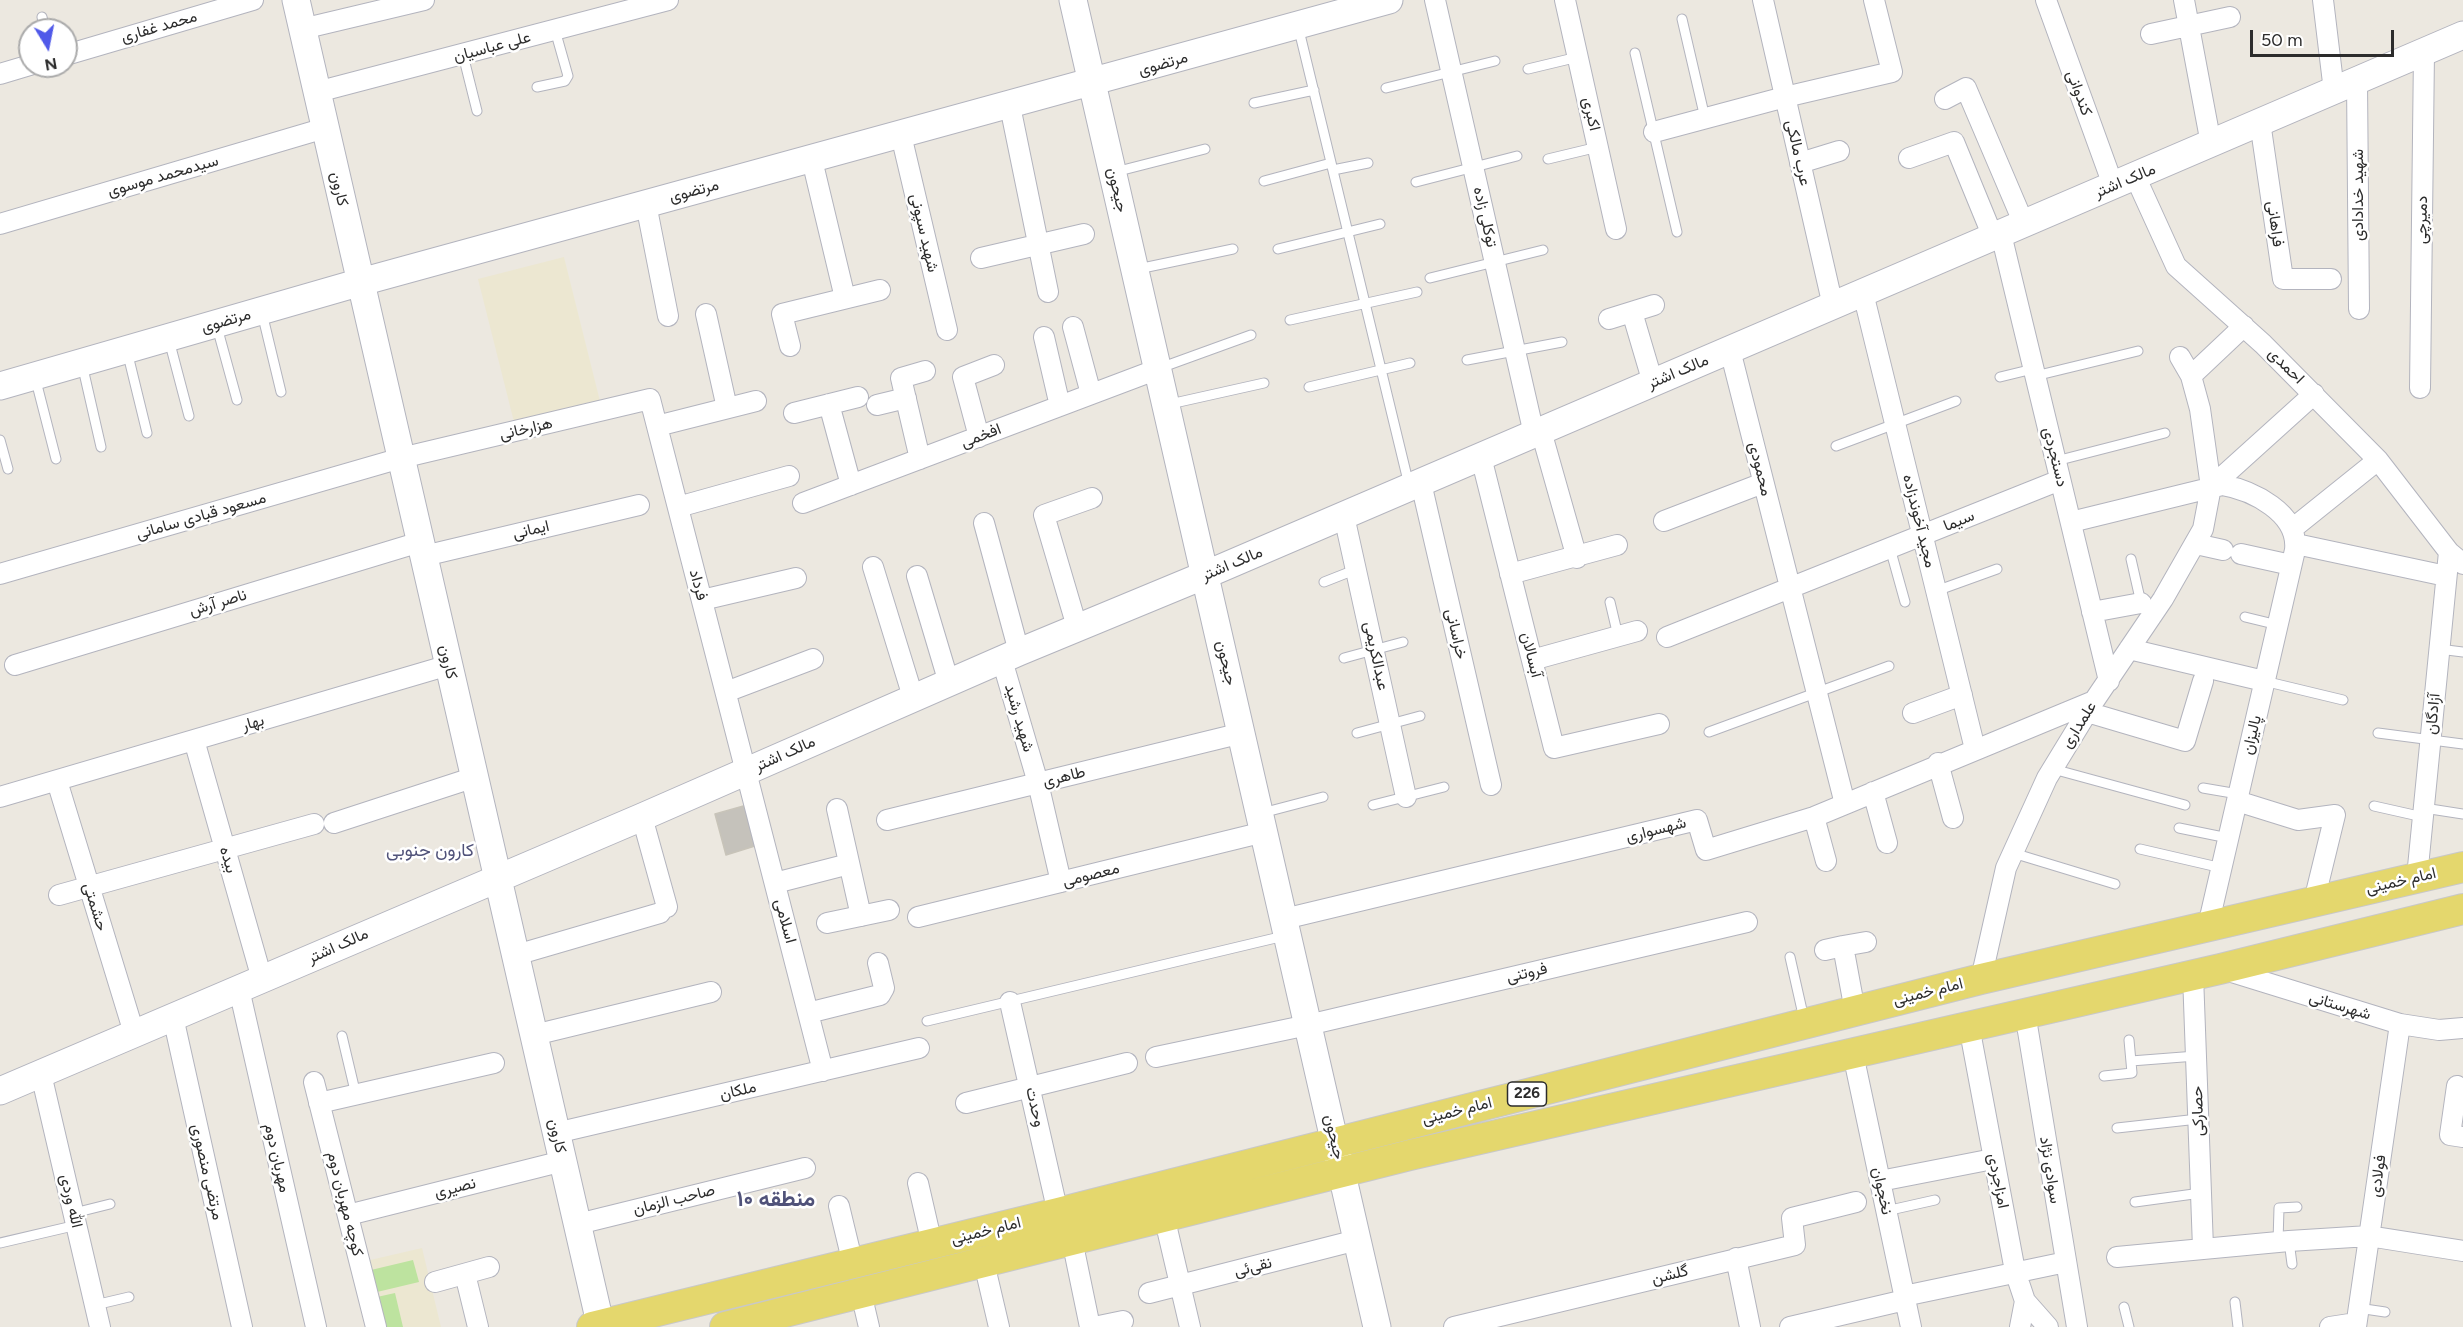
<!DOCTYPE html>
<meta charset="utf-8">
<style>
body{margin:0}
#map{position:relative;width:2463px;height:1327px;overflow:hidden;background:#ece8e0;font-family:Figtree,sans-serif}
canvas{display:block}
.north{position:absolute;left:18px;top:18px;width:60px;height:60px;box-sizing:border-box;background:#fff;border:2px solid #ababab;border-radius:50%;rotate:170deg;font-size:16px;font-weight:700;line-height:24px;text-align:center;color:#2c2c2c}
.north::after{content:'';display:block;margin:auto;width:21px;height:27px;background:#5059e9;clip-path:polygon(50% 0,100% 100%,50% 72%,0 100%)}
.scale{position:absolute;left:2250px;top:30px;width:144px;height:27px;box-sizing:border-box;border:3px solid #2c2c2c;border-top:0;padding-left:8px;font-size:18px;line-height:21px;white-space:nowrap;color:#2c2c2c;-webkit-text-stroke:4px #fff;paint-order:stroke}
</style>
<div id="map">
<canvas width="2463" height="1327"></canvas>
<div class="north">N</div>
<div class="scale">50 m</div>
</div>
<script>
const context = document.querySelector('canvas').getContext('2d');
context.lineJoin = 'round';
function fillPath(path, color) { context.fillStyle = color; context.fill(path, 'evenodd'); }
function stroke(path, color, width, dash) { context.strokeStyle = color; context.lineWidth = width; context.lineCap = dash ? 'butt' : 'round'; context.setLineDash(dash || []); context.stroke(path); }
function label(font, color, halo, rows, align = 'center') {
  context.font = font + ' Figtree,Vazirmatn,sans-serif'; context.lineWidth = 5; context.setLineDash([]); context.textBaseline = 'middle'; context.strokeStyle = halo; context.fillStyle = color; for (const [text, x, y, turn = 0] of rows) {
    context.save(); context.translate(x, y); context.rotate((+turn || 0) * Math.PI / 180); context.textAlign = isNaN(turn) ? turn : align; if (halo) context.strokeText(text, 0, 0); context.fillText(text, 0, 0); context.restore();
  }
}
const education = new Path2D(`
 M 564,257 L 600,401 L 514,422 L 478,279 Z
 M 422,1248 L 441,1327 L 381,1327 L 366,1261 Z`);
const pitch = new Path2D(`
 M 413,1260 L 419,1282 L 377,1292 L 371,1270 Z
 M 395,1293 L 403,1327 L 384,1327 L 377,1297 Z`);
const building = new Path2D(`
 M 747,805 L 758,845 L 726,855 L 715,814 Z`);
const lane = new Path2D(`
 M 42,17 L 45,30
 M 1682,19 L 1705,118
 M 1298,26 L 1409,485
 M 1635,53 L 1677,232
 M 463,55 L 477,111
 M 1528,69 L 1578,57
 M 537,87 L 565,81 L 568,76 L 555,30
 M 1386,88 L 1495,61
 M 1254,103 L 1314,90
 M 1548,159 L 1598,147
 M 1333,170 L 1368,163
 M 1115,172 L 1205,149
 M 1264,181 L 1331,163
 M 1416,182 L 1517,156
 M 1278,249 L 1380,224
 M 1138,269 L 1233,249
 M 1430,278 L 1543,250
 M 262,313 L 281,392
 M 1290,320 L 1417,292
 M 217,327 L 237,400
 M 169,340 L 189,416
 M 127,351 L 147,433
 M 1467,360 L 1562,342
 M 82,364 L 101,447
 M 1160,368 L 1251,335
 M 2035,376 L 2138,351
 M 35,377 L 56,459
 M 2000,377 L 2033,369
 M 1309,387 L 1410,363
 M 1170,404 L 1264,383
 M 0,440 L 8,469
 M 1836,446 L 1956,401
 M 2056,461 L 2165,433
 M 1890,548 L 1905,602
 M 2131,559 L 2141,603
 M 1324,582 L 1357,569
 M 1936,591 L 1997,569
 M 1610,602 L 1618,636
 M 2245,617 L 2278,625
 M 2439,649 L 2463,652
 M 1344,658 L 1403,642
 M 2264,681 L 2343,700
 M 1709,732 L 1889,666
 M 1357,733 L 1420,716
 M 2378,733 L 2463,744
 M 2053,769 L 2185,805
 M 2203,788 L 2238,794
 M 1373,805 L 1444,787
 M 2374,806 L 2423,817
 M 2424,808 L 2463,814
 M 1262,813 L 1323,797
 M 2179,828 L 2228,838
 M 2140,849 L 2222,868
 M 2013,853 L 2115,884
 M 1790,957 L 1804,1019
 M 927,1021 L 1284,936
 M 342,1036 L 356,1095
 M 2131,1061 L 2196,1056
 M 2104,1076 L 2132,1073 L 2129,1040
 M 2117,1128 L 2198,1119
 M 2135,1202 L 2201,1193
 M 1886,1211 L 1935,1200
 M 74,1213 L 110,1204
 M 2289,1241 L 2292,1264
 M 2278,1242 L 2279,1208 L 2297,1207
 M 0,1243 L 77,1225
 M 2235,1302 L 2238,1327
 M 95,1305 L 129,1297
 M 2124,1307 L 2129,1327
 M 2358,1308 L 2385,1312`);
const street = new Path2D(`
 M 1435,0 L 1534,434
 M 1565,0 L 1616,229
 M 1763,0 L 1833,306
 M 2046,0 L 2113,185
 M 2184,0 L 2211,144
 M 2323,0 L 2334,91
 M 302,29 L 424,0
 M 2151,34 L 2230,17
 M 66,55 L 253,0
 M 0,74 L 30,65
 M 2357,81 L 2359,309
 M 317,92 L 668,0
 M 1945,99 L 1966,88 L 2024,224
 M 1010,106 L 1048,292
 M 2260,122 L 2283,279 L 2331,279
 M 1654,132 L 1785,97 L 1892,72 L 1874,0
 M 901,135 L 947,330
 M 1909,158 L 1954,142 L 1993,237
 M 812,160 L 845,298
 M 1800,163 L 1839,151
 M 2135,176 L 2176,266 L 2263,344 L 2378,460 L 2449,552 L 2463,564
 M 646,204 L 668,316
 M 0,224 L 325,128
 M 2001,234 L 2109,681
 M 981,258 L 1084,234
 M 1863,293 L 1975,749
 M 1632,312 L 1653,383
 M 706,314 L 727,408
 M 1609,319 L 1654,305
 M 1073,327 L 1091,394
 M 1044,337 L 1060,406
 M 790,346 L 782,314 L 880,290
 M 1730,350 L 1845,804
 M 2191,376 L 2244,326
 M 2420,388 L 2424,52
 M 829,404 L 851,485
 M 877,405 L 906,398
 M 794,413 L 858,397
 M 657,426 L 756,401
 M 1541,431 L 1577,558
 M 979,437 L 963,377 L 994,365
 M 1481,457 L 1554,748 L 1659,724
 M 920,459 L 901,378 L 925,371
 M 1421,483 L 1491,785
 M 2211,487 L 2314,394
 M 803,503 L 1158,369
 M 678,507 L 789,476
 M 1344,516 L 1406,797
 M 1664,521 L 1763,483
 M 2071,522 L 2222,485 C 2252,490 2299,513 2295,550 L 2208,926
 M 984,523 L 1019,652
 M 2292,529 L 2378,460
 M 2196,544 L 2223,550
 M 2296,544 L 2446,576
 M 2241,554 L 2291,565
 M 424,556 L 639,505
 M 873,567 L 913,697
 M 0,574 L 401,458 L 650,399 L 823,1071
 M 1510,574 L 1617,545
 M 917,576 L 949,683
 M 702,600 L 796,578
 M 2092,612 L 2141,603
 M 1077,627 L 1044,515 L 1092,498
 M 1667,637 L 2060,480
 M 2129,649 L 2264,681
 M 1002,660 L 1038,783 L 1061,882
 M 1532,660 L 1637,631
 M 15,665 L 420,542
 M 726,692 L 813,659
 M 2087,712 L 2185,741 L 2203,681
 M 1913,713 L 1962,695
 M 194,740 L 262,979
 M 1938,763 L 1953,818
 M 57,781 L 134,1033
 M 1873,792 L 1887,843
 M 0,797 L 449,665
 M 2237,801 L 2298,820 L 2335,815 L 2314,901
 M 837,809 L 861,916
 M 642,817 L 667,907
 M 1814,817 L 1826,861
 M 887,820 L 1242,733
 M 334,823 L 475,777
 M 2417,877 L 2449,552
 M 775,883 L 849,864
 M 59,895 L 314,824
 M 918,917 L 1264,832
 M 1284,919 L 1697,820 L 1706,850 L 1814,817 L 2094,701
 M 827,923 L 889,910
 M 1825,950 L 1843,946
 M 516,955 L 660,913
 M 2222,969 L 2400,1024 L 2439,1030 L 2463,1028
 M 2193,975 L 2203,1248
 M 1981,979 L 2006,868 L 2047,778 L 2094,701 L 2163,599 L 2203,529 L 2211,487 L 2200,409 L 2191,376 L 2180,357
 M 239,989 L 316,1327
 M 1010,1002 L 1058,1213
 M 1855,1011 L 1843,946 L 1866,942
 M 808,1013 L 880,995 L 884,988 L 878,963
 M 2025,1013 L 2077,1327
 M 173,1017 L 242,1327
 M 1969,1026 L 2015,1271 L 2025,1301 L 2048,1327
 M 534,1035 L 711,992
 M 1853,1054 L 1911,1327
 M 1156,1057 L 1308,1025 L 1747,922
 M 41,1074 L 100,1327
 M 314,1082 L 376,1327
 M 2457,1086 L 2450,1135 L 2463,1137
 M 319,1103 L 494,1063
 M 966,1103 L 1127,1063
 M 556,1133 L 919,1048
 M 1880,1181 L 1993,1159
 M 918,1183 L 932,1244
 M 839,1206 L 853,1264
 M 348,1215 L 563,1161
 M 1164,1216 L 1190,1327
 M 578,1224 L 805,1168
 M 1072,1240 L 1090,1327
 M 2117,1257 L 2289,1241 L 2369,1236 L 2463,1251
 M 1736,1258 L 1750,1327
 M 984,1263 L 999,1327
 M 465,1274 L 478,1327
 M 435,1282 L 489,1267
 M 861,1293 L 869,1327
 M 1149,1293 L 1357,1240
 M 1904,1296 L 2066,1262
 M 1094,1327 L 1123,1321
 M 1454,1327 L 1795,1245 L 1792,1218 L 1856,1202
 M 1790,1327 L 1905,1300
 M 2020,1327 L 2025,1301
 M 2330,1327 L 2356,1323
 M 2356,1327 L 2400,1024`);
const secondary = new Path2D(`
 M 296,0 L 601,1327
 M 1073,0 L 1377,1327
 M 0,386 L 361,282 L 1389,0
 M 0,1091 L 642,817 L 1019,652 L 1205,575 L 2463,35`);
const primary = new Path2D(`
 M 592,1327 L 1058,1213 L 1981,979 L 2463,867
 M 725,1327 L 1410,1155 L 2220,969 L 2463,909`);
const shields = [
 [1527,1094,39]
];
const shieldNames = [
 ["226",1527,1094]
];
const streetNames = [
 ["محمد غفاری",159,27,-16],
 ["علی عباسیان",492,47,-15],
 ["مرتضوی",1163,64,-16],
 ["کندوانی",2079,93,70],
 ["اکبری",1591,114,77],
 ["عرب مالکی",1798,153,77],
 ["سیدمحمد موسوی",163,176,-16],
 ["مالک اشتر",2125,181,-23],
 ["کارون",339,189,77],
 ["جیحون",1117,190,77],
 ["مرتضوی",694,191,-15],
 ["شهید خدادادی",2358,195,-90],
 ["توکلی زاده",1485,217,77],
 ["دمیرچی",2422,220,-89],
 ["فراهانی",2275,224,82],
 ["شهید سپونی",924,233,77],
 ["مرتضوی",226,321,-16],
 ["احمدی",2286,366,45],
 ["مالک اشتر",1678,372,-23],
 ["هزارخانی",526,429,-13],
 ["افخمی",981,436,-21],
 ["دستجردی",2055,457,76],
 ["محمودی",1760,469,76],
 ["مسعود قبادی سامانی",201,516,-16],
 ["مجید آخوندزاده",1919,521,76],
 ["سیما",1959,521,-22],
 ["ایمانی",531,530,-13],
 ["مالک اشتر",1232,564,-23],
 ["فرداد",698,585,75],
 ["ناصر آرش",218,603,-17],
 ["خراسانی",1456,634,77],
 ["آبسالان",1531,655,76],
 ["عبدالکریمی",1376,656,78],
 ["کارون",448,662,77],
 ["جیحون",1226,663,77],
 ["آزادگان",2433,714,-85],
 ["شهید رشید",1019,718,74],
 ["بهار",253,723,-16],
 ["علمداری",2079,725,-58],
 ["پالیزان",2252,735,-77],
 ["مالک اشتر",785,754,-24],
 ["طاهری",1064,777,-14],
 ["شهسواری",1656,830,-14],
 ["بیده",228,860,74],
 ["معصومی",1091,875,-14],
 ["امام خمینی",2401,881,-13],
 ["حشمتی",95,907,73],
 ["اسلامی",785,921,75],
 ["مالک اشتر",338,946,-24],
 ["فروتنی",1527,973,-13],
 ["امام خمینی",1928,992,-14],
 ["شهرستانی",2340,1006,17],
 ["ملکان",738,1091,-13],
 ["وحدت",1035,1107,77],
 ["امام خمینی",1457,1111,-14],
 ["حصارکی",2198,1111,-92],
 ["کارون",557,1136,77],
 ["جیحون",1334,1137,77],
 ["مهربان دوم",277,1158,77],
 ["سوادی نژاد",2050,1170,81],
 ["مرتضی منصوری",207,1172,77],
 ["فولادی",2378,1176,-82],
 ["امزاجردی",1998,1181,79],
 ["نصیری",455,1188,-14],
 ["نخجوان",1882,1191,78],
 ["صاحب الزمان",674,1200,-14],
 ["الله وردی",71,1201,77],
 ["کوچه مهربان دوم",345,1204,76],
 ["امام خمینی",986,1231,-14],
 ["نقی‌ئی",1253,1267,-14],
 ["گلشن",1670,1275,-14]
];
const neighbourhoodNames = [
 ["کارون جنوبی",430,851]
];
const districtNames = [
 ["منطقه ۱۰",776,1200]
];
fillPath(education, '#ece7d1');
fillPath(pitch, '#bde39f');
fillPath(building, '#c5c2bb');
stroke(building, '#c8c4b9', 1.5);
stroke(lane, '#b3b4be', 11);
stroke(street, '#b3b4be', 22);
stroke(secondary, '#b3b4be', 29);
stroke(primary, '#c8c8c8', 32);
stroke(lane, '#fff', 9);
stroke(street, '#fff', 20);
stroke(secondary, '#fff', 27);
stroke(primary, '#e4d76d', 30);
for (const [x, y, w] of shields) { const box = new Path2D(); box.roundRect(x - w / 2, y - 12, w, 24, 4.5); context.fillStyle = '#fff'; context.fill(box); stroke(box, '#2c2c2c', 1.5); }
label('bold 15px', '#2c2c2c', null, shieldNames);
label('16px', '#2c2c2c', '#fff', streetNames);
label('18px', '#505279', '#fff', neighbourhoodNames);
label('bold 22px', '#505279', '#fff', districtNames);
</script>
